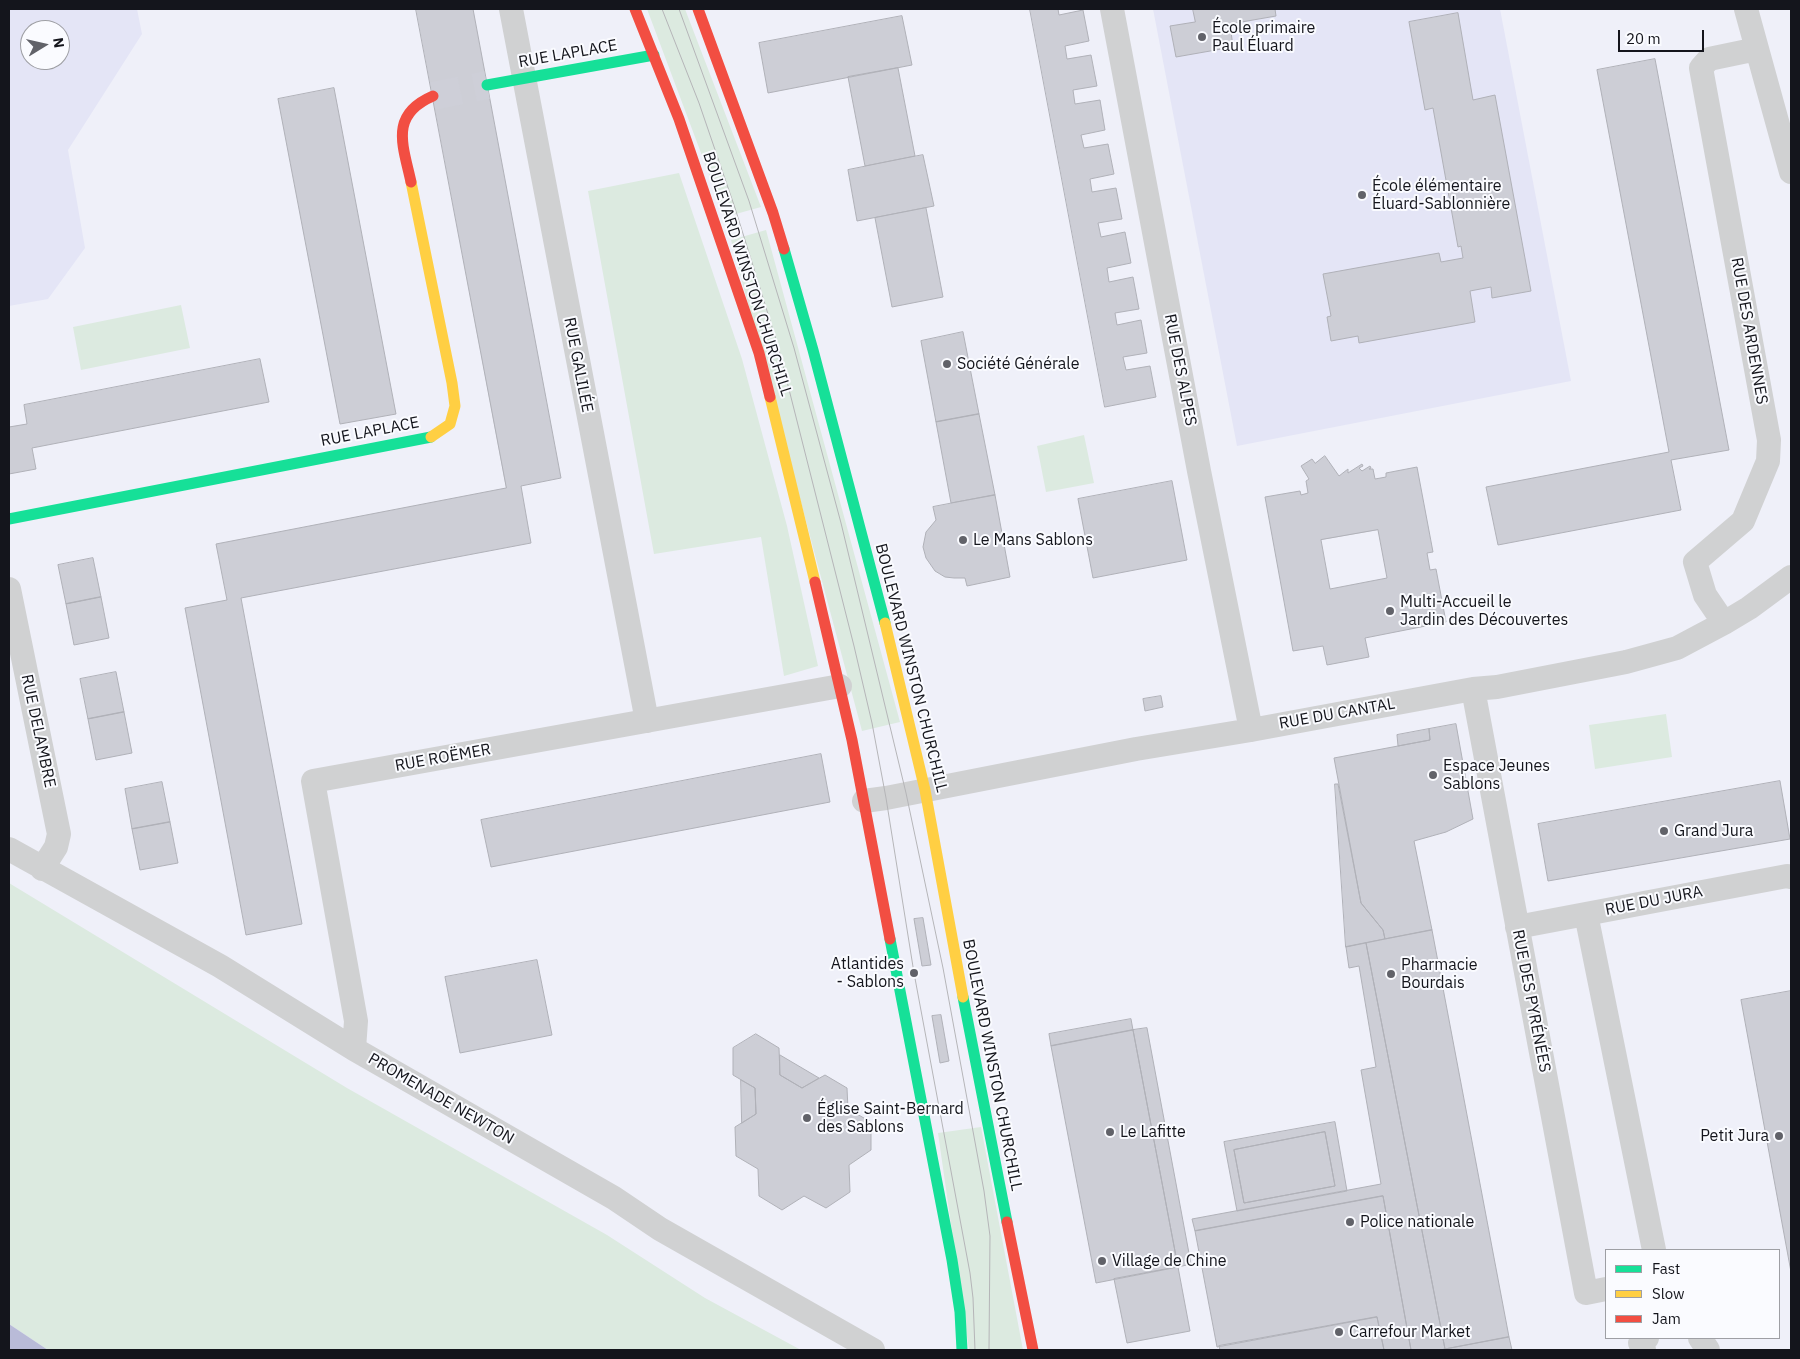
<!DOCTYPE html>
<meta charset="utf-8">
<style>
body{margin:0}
#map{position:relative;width:1800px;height:1359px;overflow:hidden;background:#eff0f9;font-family:"IBM Plex Sans",sans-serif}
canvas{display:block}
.frame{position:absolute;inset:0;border:10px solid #14151c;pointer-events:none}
.legend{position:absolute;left:1605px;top:1249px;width:175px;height:90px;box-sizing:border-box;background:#fafbff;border:1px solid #9e9fa4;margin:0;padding:6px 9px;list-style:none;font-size:15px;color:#14151c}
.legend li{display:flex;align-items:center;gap:10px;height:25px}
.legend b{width:25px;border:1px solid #9e9fa4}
.north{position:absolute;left:20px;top:20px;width:50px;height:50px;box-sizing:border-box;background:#fafbff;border:1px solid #9e9fa4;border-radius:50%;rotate:81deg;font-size:14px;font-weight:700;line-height:20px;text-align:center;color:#14151c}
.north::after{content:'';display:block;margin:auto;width:18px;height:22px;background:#616269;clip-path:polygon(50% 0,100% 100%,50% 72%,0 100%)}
.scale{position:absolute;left:1618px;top:30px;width:86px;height:22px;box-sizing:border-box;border:2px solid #14151c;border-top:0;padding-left:6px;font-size:15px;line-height:18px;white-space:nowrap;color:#14151c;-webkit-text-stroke:4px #fafbff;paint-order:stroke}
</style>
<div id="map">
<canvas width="1800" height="1359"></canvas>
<div class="frame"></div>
<ul class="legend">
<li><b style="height:6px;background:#16e098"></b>Fast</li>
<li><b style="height:6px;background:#ffcf43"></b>Slow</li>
<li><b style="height:6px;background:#f24e42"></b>Jam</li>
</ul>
<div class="north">N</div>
<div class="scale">20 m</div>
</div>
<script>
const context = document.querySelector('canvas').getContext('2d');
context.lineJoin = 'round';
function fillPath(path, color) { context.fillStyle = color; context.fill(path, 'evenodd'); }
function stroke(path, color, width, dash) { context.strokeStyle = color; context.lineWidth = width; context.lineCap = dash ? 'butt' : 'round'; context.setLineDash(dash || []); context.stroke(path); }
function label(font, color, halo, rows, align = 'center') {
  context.font = font + ' "IBM Plex Sans",sans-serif'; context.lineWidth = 4; context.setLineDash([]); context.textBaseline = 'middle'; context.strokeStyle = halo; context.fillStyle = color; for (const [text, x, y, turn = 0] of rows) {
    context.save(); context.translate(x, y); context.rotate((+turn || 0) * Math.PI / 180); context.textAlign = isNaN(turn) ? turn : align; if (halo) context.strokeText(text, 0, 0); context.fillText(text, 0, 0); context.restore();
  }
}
const built = new Path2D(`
 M 9,9 L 137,9 L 142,34 L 68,150 L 85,248 L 48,299 L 9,306 ZM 30,30 L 60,30 L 60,60 L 30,60 Z
 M 1153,9 L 1500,9 L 1571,381 L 1237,446 Z`);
const green = new Path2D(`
 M 647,9 L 685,9 L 761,207 L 725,217 Z
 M 679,173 L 742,359 L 787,526 L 818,666 L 784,676 L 761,537 L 654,554 L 588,191 Z
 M 766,230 L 900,722 L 862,731 L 731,240 Z
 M 181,305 L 190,348 L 81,370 L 73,327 Z
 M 1084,435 L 1094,483 L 1046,492 L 1037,446 Z
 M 1666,714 L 1672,757 L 1595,769 L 1589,725 Z
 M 9,883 L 347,1088 L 607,1235 L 705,1298 L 801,1350 L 48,1350 L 9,1324 Z
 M 981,1127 L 1023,1350 L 969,1350 L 938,1133 Z`);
const water = new Path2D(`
 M 9,1324 L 48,1350 L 9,1350 Z`);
const building = new Path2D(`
 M 416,9 L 473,9 L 561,478 L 521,486 L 531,543 L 241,598 L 302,924 L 246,935 L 185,608 L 227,600 L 216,544 L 506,488 Z
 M 1030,9 L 1058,9 L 1059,15 L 1083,10 L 1089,41 L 1065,46 L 1067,59 L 1091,55 L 1097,86 L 1073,90 L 1075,104 L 1100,100 L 1105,130 L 1081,135 L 1084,148 L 1108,144 L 1114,174 L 1090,179 L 1092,192 L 1116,188 L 1122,219 L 1098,223 L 1101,237 L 1125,232 L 1131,263 L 1107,268 L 1109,282 L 1133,277 L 1139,309 L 1115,313 L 1117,325 L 1141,320 L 1147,353 L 1123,357 L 1126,370 L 1150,366 L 1156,397 L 1105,407 Z
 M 1193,9 L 1275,9 L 1276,16 L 1230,24 L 1233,47 L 1176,57 L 1170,26 L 1195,22 Z
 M 1458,13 L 1473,100 L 1495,95 L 1531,291 L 1492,298 L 1491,287 L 1470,291 L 1475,322 L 1359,343 L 1358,336 L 1331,341 L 1327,317 L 1331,316 L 1323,274 L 1439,253 L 1441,262 L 1463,258 L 1461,246 L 1458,247 L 1433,108 L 1425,110 L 1409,22 Z
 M 902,16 L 912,65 L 768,93 L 759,43 Z
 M 1655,59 L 1729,450 L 1671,460 L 1681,510 L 1498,545 L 1486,487 L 1669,452 L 1597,70 Z
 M 898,68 L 915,156 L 865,166 L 848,77 Z
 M 334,88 L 396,414 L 340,424 L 278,99 Z
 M 923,155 L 934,206 L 857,221 L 848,170 Z
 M 926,208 L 943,297 L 892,307 L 875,218 Z
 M 963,332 L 979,414 L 936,422 L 921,341 Z
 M 260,359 L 269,402 L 32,448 L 36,469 L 9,474 L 9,427 L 27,424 L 24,405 Z
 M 979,414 L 995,495 L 951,503 L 936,422 Z
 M 1325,456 L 1339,476 L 1348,469 L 1348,473 L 1362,464 L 1363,466 L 1359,468 L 1362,471 L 1370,466 L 1371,468 L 1369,469 L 1373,469 L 1375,479 L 1386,477 L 1386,473 L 1417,467 L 1433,552 L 1427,553 L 1430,570 L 1436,569 L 1446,622 L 1365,638 L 1369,657 L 1327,665 L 1323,646 L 1293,651 L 1265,497 L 1300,491 L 1301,495 L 1308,493 L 1306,481 L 1309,479 L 1301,466 L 1312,459 L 1315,463 ZM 1378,530 L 1387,578 L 1330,589 L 1321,540 Z
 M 1172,481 L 1187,560 L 1093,578 L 1078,499 Z
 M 995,495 L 1010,577 L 967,586 L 965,578 L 954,578 L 945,577 L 935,571 L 926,558 L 923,547 L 926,532 L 936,520 L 933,507 Z
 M 93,558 L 101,597 L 66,604 L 58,565 Z
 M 101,597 L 109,638 L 74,645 L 66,604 Z
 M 116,672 L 124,712 L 88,719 L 80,679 Z
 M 1161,696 L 1163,707 L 1145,711 L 1143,699 Z
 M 124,712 L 132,753 L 96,760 L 88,719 Z
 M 1456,724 L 1473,819 L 1446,832 L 1414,841 L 1432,930 L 1385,939 L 1383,930 L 1361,903 L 1334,758 L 1430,740 L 1429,729 Z
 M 1429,729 L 1430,740 L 1398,746 L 1397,735 Z
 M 821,754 L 830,802 L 491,867 L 481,820 Z
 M 1780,781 L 1790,839 L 1548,881 L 1538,824 Z
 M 162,782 L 170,822 L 132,829 L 125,789 Z
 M 1335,784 L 1338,784 L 1361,903 L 1383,930 L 1385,939 L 1346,947 Z
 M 170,822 L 178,863 L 140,870 L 132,829 Z
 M 923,918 L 931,965 L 922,966 L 914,919 Z
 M 1432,930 L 1509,1337 L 1445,1349 L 1366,943 Z
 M 1366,943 L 1445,1349 L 1441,1350 L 1411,1350 L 1383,1196 L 1195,1231 L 1192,1219 L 1381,1184 L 1361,1070 L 1376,1067 L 1359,966 L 1349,968 L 1346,947 Z
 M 537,960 L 552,1035 L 460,1053 L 445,977 Z
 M 1791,991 L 1791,1272 L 1741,1000 Z
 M 941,1015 L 949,1061 L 940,1063 L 932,1016 Z
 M 1131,1019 L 1133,1030 L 1051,1046 L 1049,1034 Z
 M 1147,1028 L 1191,1264 L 1178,1267 L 1133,1030 Z
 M 1133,1030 L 1178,1267 L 1096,1283 L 1051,1046 Z
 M 756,1034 L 779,1048 L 780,1075 L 802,1088 L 825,1075 L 847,1088 L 848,1109 L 871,1122 L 871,1150 L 849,1165 L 850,1192 L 826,1208 L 804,1196 L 782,1210 L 759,1196 L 758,1169 L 736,1156 L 735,1127 L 756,1114 L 755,1088 L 733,1075 L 733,1048 Z
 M 780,1055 L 819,1078 L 802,1088 L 780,1075 Z
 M 741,1080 L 755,1088 L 756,1114 L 742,1123 Z
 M 1335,1122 L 1347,1191 L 1237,1211 L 1224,1142 ZM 1325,1132 L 1335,1186 L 1244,1203 L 1234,1150 Z
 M 1325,1132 L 1335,1186 L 1244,1203 L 1234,1150 Z
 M 1383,1196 L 1411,1350 L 1384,1350 L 1377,1317 L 1217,1347 L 1195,1231 Z
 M 1178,1267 L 1190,1331 L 1127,1343 L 1114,1279 Z
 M 1377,1317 L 1384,1350 L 1220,1350 L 1219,1346 Z
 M 1509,1337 L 1512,1350 L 1441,1350 L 1445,1349 Z`);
const secondaryTunnel = new Path2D(`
 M 433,96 L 487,85`);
const street = new Path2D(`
 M 511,9 L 647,721
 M 1112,9 L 1199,471 L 1251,730
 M 1746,9 L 1791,172
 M 9,589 L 59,834 L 56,847 L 42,869
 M 1724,623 L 1705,595 L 1695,562 L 1743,521 L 1768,461 L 1769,440 L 1701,68 L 1709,59 L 1757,49
 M 1473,689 L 1586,1293 L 1606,1289
 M 864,801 L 886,798 L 1136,749 L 1251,730 L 1473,689 L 1497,687 L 1626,662 L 1677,648 L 1724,623 L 1749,608 L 1791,577
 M 9,849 L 220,966 L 354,1049 L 614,1198 L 660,1229 L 873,1350
 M 1586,914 L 1654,1250
 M 1517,927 L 1787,876 L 1791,877
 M 354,1049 L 356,1021 L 313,781 L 840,686
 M 1700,1338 L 1708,1350
 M 1644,1350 L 1640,1343 L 1647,1338`);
const fast = new Path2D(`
 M 487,85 L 654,55
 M 784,249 L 813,350 L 885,623
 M 9,519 L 431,437
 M 890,939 L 952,1260 L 960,1312 L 962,1350
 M 963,997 L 1007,1222`);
const slow = new Path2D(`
 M 411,182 L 452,383 L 455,406 L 450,424 L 431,437
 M 770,397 L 815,582
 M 885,623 L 925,790 L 963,997`);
const jam = new Path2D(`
 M 635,9 L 679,119 L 759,353 L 770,397
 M 698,9 L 773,213 L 784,249
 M 411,182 C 403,145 389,115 433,96
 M 815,582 L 852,740 L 890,939
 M 1007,1222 L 1033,1350`);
const tram = new Path2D(`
 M 662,9 L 699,103 L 735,208 L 778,346 L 854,646 L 872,723 L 886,798 L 914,973 L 970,1273 L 973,1298 L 975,1350
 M 679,9 L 749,201 L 794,348 L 841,523 L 906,793 L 943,968 L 984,1191 L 990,1236 L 989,1350`);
const markers = [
 [1202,37,5,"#616269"],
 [1362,195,5,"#616269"],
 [947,364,5,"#616269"],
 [963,540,5,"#616269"],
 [1390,611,5,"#616269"],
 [1433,775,5,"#616269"],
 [1664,831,5,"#616269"],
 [914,973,5,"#616269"],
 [1391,974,5,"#616269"],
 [807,1118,5,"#616269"],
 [1110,1132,5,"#616269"],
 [1779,1136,5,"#616269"],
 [1350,1222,5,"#616269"],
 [1102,1261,5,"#616269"],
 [1339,1332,5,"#616269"]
];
const poiNames = [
 ["École primaire",1212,28],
 ["Paul Éluard",1212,46],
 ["École élémentaire",1372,186],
 ["Éluard-Sablonnière",1372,204],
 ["Société Générale",957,364],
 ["Le Mans Sablons",973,540],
 ["Multi-Accueil le",1400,602],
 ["Jardin des Découvertes",1400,620],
 ["Espace Jeunes",1443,766],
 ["Sablons",1443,784],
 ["Grand Jura",1674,831],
 ["Atlantides",904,964,"right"],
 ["- Sablons",904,982,"right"],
 ["Pharmacie",1401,965],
 ["Bourdais",1401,983],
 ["Église Saint-Bernard",817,1109],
 ["des Sablons",817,1127],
 ["Le Lafitte",1120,1132],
 ["Petit Jura",1769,1136,"right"],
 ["Police nationale",1360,1222],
 ["Village de Chine",1112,1261],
 ["Carrefour Market",1349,1332]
];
const streetNames = [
 ["RUE LAPLACE",568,54,-10],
 ["BOULEVARD WINSTON CHURCHILL",747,274,72],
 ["RUE DES ARDENNES",1749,331,80],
 ["RUE GALILÉE",578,365,79],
 ["RUE DES ALPES",1180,370,79],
 ["RUE LAPLACE",370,432,-11],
 ["BOULEVARD WINSTON CHURCHILL",911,668,76],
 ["RUE DU CANTAL",1337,714,-10],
 ["RUE DELAMBRE",38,731,78],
 ["RUE ROËMER",443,758,-10],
 ["RUE DU JURA",1654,901,-11],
 ["RUE DES PYRÉNÉES",1531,1001,79],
 ["BOULEVARD WINSTON CHURCHILL",992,1065,79],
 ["PROMENADE NEWTON",441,1099,30]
];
fillPath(built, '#e4e5f6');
fillPath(green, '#dceae0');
fillPath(water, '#b9bbd8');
fillPath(building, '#cdced6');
stroke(building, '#b0b1b8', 1);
stroke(secondaryTunnel, '#cecfd8', 28, [28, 14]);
stroke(street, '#d0d1d2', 24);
stroke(fast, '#16e098', 11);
stroke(slow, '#ffcf43', 11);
stroke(jam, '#f24e42', 11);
stroke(tram, '#b5b5b8', 1);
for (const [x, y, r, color] of markers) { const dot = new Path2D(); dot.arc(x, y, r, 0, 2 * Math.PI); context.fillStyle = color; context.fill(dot); stroke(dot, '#fafbff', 2); }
label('16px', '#14151c', '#fafbff', poiNames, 'left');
label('16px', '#14151c', '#fafbff', streetNames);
</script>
